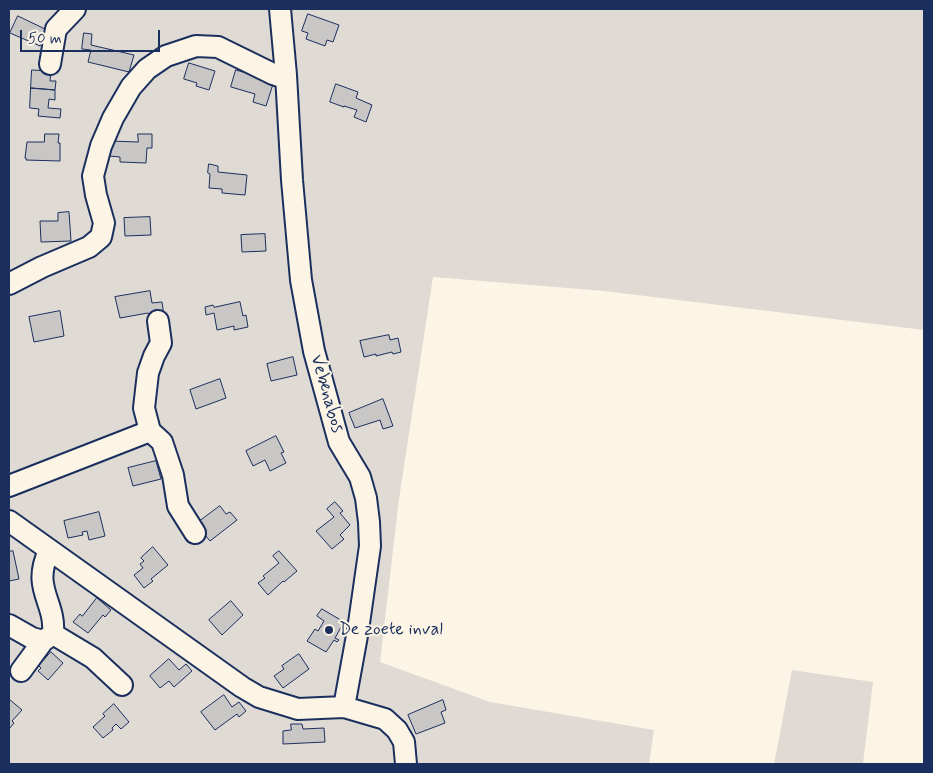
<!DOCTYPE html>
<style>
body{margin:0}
#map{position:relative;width:933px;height:773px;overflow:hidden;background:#fcf5e5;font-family:Mynerve,sans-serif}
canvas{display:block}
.frame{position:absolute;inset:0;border:10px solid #1b2f5e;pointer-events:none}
.scale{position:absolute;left:20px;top:30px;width:140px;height:22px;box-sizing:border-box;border:2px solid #1b2f5e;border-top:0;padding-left:6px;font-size:15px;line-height:18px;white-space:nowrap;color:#1b2f5e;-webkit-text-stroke:4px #fcf5e5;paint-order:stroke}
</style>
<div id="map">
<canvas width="933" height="773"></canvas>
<div class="frame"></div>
<div class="scale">50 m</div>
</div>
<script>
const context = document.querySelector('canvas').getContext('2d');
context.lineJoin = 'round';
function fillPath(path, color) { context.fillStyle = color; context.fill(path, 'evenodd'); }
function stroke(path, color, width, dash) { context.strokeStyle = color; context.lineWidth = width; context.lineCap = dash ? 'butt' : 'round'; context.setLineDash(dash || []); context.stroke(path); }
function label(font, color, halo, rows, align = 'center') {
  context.font = font + ' Mynerve,sans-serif'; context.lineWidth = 4; context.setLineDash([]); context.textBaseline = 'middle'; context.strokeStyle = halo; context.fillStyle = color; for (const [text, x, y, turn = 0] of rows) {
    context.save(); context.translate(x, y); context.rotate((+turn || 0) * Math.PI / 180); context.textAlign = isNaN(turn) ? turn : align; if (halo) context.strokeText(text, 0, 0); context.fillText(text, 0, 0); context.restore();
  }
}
const green = new Path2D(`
 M 9,9 L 924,9 L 924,330 L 604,291 L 433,277 L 399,499 L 380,662 L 490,702 L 654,730 L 649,764 L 9,764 Z
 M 792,670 L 873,682 L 863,764 L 774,764 Z`);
const building = new Path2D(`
 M 308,14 L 339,25 L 333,42 L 327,40 L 325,46 L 306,39 L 308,33 L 302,31 Z
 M 18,16 L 47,30 L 40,46 L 10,33 Z
 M 84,33 L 92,34 L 91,45 L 134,55 L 129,72 L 88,62 L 91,50 L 82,49 Z
 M 189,63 L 215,71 L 209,90 L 196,86 L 197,83 L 184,79 Z
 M 32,70 L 51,71 L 50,81 L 56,81 L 55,90 L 31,88 Z
 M 236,70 L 274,81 L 266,106 L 253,102 L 255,94 L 231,87 Z
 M 336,84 L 358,92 L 356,98 L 372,105 L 366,122 L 354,117 L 357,110 L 344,106 L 344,107 L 330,102 Z
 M 31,88 L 55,90 L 55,100 L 49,99 L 48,108 L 61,109 L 60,118 L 38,116 L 39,109 L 30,108 Z
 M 45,134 L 59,134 L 58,143 L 60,143 L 60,161 L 26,160 L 26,158 L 25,158 L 27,142 L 44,142 Z
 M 138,134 L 152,134 L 152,148 L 147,148 L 146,163 L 120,162 L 120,157 L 109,156 L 109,141 L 138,142 Z
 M 209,164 L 218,166 L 218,172 L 247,175 L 245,195 L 222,193 L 222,189 L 209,188 L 210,174 L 208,173 Z
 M 69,212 L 71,241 L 41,242 L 40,221 L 58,221 L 58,213 Z
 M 150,217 L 151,235 L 125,236 L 124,218 Z
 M 265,234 L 266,251 L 242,252 L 241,235 Z
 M 150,291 L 152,303 L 162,302 L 164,315 L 150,318 L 148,313 L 120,318 L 115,297 Z
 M 240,302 L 243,316 L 246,315 L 248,327 L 234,330 L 234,326 L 217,330 L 214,313 L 206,315 L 205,307 L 213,305 L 214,307 Z
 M 60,311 L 64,336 L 34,342 L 29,317 Z
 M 389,335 L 390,340 L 398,338 L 401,352 L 393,354 L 392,352 L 376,356 L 376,354 L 364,357 L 360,341 Z
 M 293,357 L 297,375 L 271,381 L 267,364 Z
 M 220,379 L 226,398 L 196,409 L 190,390 Z
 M 383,399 L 393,426 L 383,429 L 380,420 L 355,428 L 349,413 Z
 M 276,436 L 284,452 L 281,453 L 286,463 L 270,471 L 265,460 L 253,466 L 246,451 Z
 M 156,461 L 161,479 L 133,486 L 128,468 Z
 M 335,502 L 343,511 L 340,513 L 350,525 L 340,535 L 344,539 L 332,549 L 316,531 L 334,517 L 327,509 Z
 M 220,506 L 226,514 L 230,512 L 237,520 L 210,541 L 196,524 Z
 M 99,512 L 105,536 L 89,540 L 87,531 L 82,532 L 83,535 L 68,538 L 64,521 Z
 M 153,547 L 168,565 L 151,579 L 153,581 L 144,588 L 134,575 L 143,568 L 140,564 L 144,561 L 141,558 Z
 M 13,551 L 19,579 L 9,581 L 9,552 Z
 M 279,551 L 297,571 L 284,582 L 283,581 L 268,595 L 258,583 L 265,578 L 263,576 L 279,563 L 273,556 Z
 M 97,598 L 111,610 L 105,617 L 103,615 L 88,633 L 73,622 L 80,614 L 82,616 Z
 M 231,601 L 243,615 L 222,635 L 209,620 Z
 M 322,609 L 344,622 L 335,638 L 339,640 L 337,642 L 334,640 L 326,652 L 307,641 L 315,629 L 318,631 L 324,621 L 317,616 Z
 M 51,652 L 63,663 L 48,680 L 38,671 L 41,668 L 39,666 Z
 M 299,654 L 309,669 L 283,688 L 274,676 L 284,669 L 282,666 Z
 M 169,659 L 179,670 L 186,664 L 192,671 L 174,687 L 169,681 L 160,688 L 150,676 Z
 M 224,695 L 232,707 L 239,702 L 246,711 L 239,717 L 237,714 L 215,730 L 201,712 Z
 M 9,699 L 22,710 L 12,721 L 14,723 L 9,729 Z
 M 443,700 L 446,710 L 441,712 L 445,723 L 416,734 L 408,715 Z
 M 114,704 L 129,722 L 121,729 L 116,724 L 112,728 L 113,730 L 103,738 L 93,727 L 105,716 L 103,714 Z
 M 291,724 L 302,724 L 303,729 L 324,728 L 325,742 L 283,744 L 283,731 L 291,730 Z`);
const minor = new Path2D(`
 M 280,9 L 286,75 L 292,180 L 301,280 L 314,351 L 339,442 L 360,477 L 366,498 L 369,522 L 370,546 L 358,630 L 344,707
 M 50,64 L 56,29 L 75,9
 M 9,284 L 42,267 L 89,247 L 101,237 L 104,223 L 96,195 L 93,176 L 101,146 L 113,118 L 131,87 L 147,69 L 166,56 L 196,46 L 218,47 L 273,74 L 279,76 L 286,75
 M 158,321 L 161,343 L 154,356 L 148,373 L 144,408 L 150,431 L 162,442 L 173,475 L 178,506 L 195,533
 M 9,486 L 150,431
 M 9,521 L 242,687 L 259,697 L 298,709 L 344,707 L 385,719 L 397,730 L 404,742 L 406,764
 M 49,551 C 31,589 56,601 53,634 L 93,658 L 122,685
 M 9,625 L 32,638 L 43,641 L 53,634
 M 21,671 L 43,641`);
const markers = [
 [329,630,5,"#1b2f5e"]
];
const streetNames = [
 ["Vebenabos",326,394,74]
];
const poiNames = [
 ["De zoete inval",339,630]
];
fillPath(green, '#dfdbd4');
fillPath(building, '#c8c7c6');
stroke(building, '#1b2f5e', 1);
stroke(minor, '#1b2f5e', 24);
stroke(minor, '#fcf5e5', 20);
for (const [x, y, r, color] of markers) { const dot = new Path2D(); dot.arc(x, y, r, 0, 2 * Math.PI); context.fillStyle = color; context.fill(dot); stroke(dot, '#fcf5e5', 2); }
label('18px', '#1b2f5e', '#fcf5e5', streetNames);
label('18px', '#1b2f5e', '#fcf5e5', poiNames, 'left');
</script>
